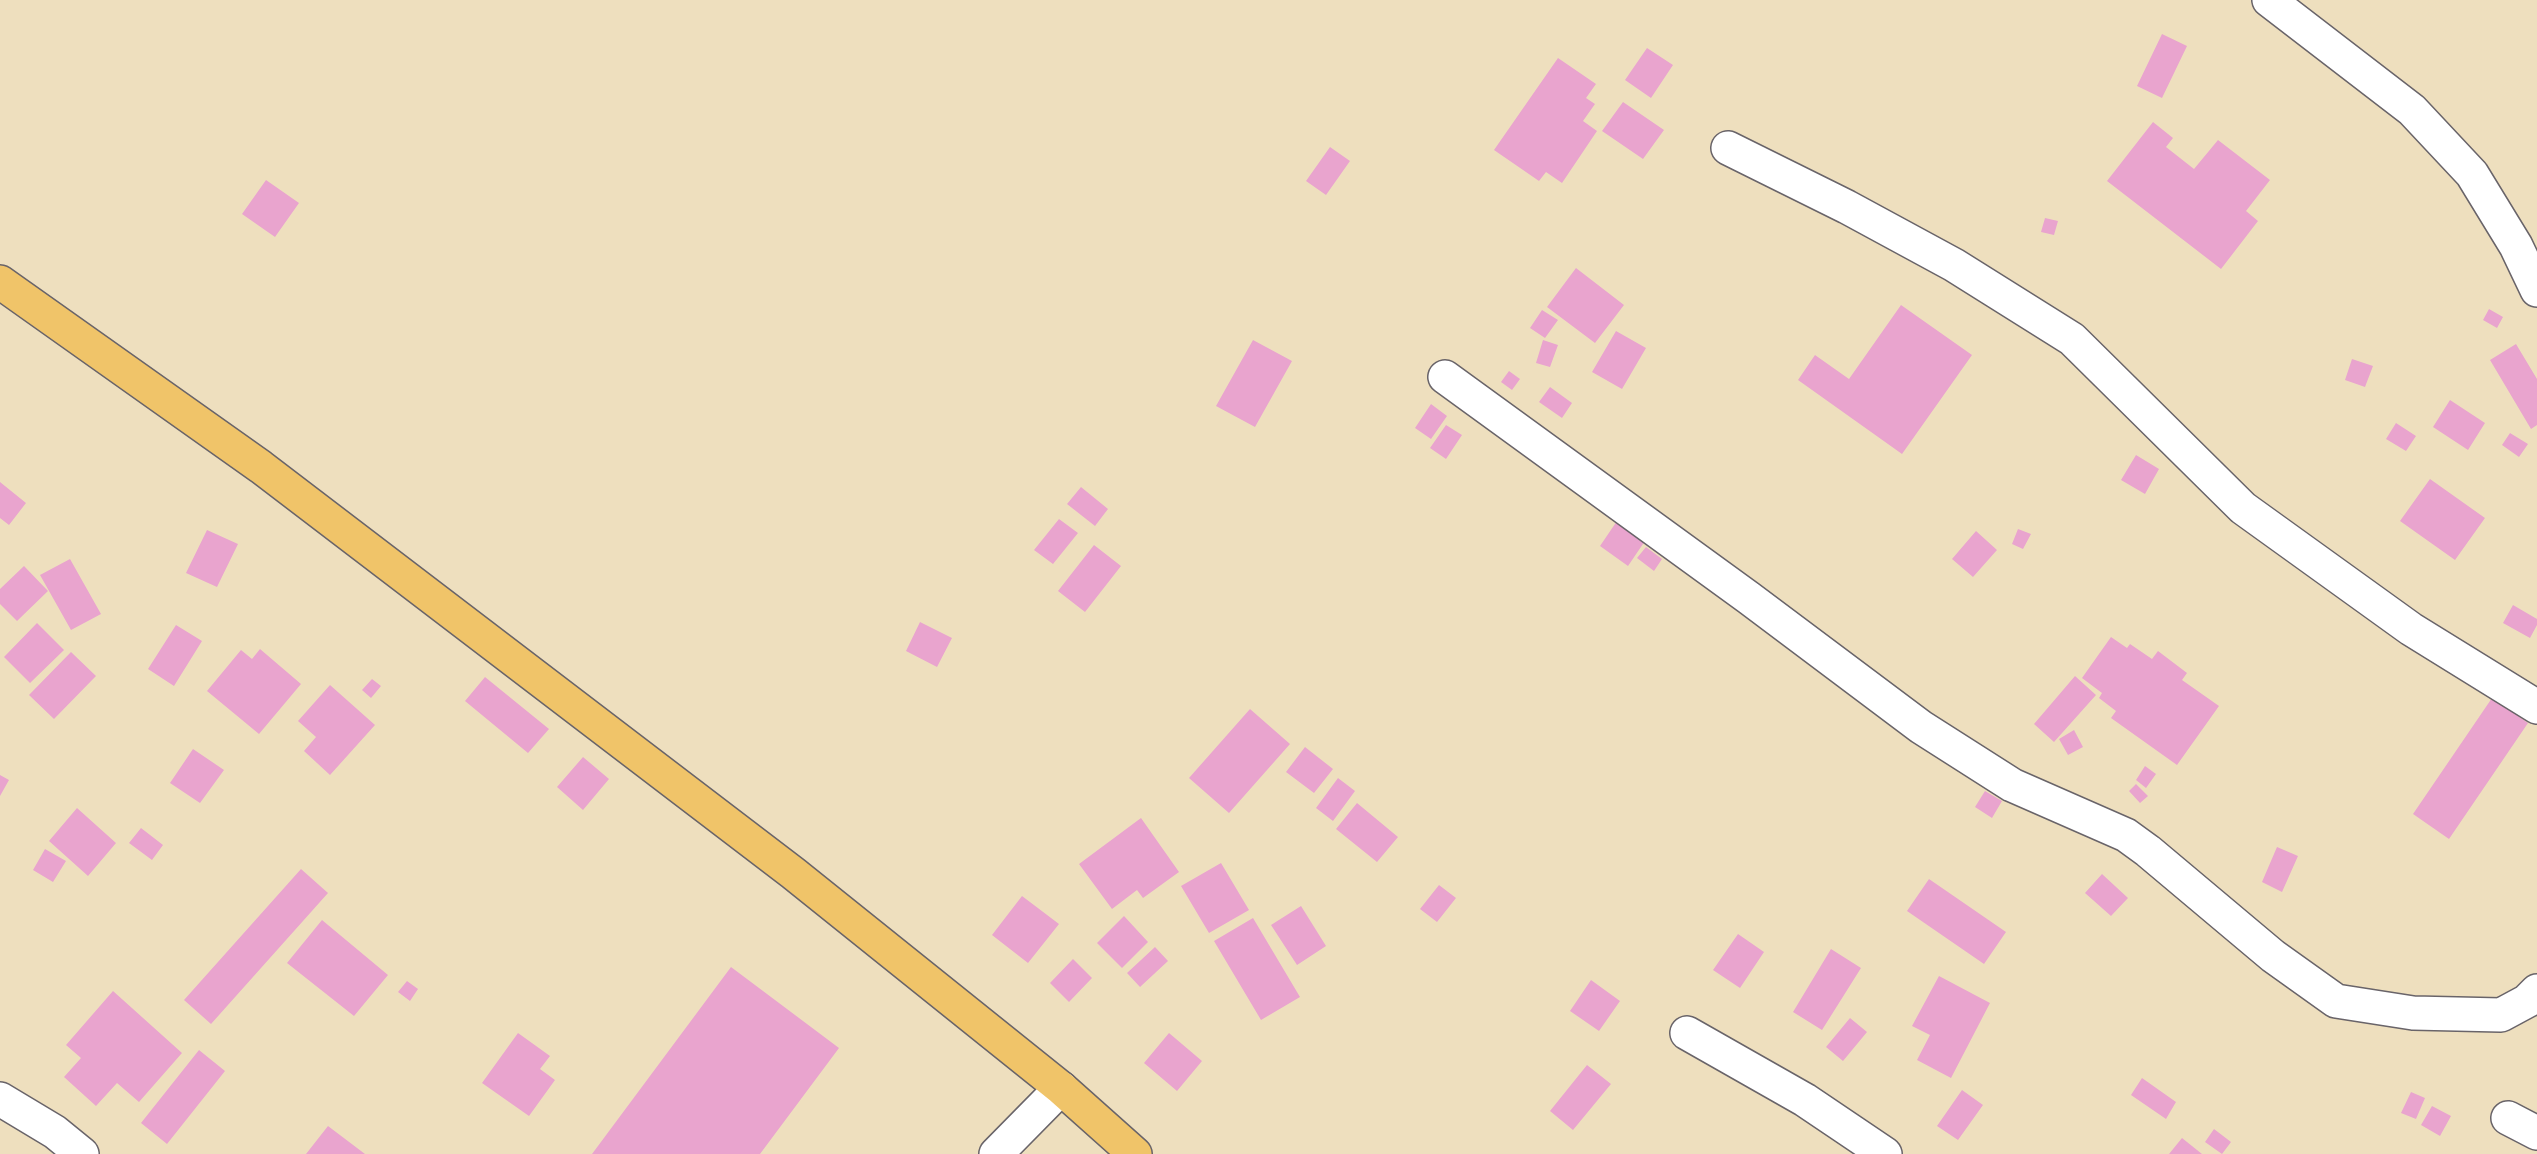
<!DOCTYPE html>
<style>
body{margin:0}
canvas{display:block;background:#eedfbe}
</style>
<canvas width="2537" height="1154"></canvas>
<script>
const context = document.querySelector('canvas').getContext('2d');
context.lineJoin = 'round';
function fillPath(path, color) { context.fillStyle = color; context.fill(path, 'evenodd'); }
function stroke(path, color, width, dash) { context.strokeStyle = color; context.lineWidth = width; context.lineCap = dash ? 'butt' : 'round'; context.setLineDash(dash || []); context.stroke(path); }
const building = new Path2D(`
 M 2162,34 L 2187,46 L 2162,98 L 2137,86 Z
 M 1647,48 L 1673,65 L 1651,98 L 1625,80 Z
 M 1558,58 L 1596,84 L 1586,98 L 1595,104 L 1583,121 L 1597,131 L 1562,183 L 1546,172 L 1539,181 L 1494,150 Z
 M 1623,102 L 1664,130 L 1643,159 L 1602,131 Z
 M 2153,122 L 2173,138 L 2166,147 L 2194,169 L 2218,140 L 2270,180 L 2246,211 L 2258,221 L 2221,269 L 2107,181 Z
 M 1330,147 L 1350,161 L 1326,195 L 1306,181 Z
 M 266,180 L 299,203 L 275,237 L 242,214 Z
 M 2045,218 L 2058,221 L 2054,235 L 2041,232 Z
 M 1576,268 L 1624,305 L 1595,343 L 1547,307 Z
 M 1901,305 L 1972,355 L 1902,454 L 1798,380 L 1815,355 L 1849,379 Z
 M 2489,309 L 2503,317 L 2497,328 L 2483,320 Z
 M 1542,310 L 1558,320 L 1545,338 L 1530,328 Z
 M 1616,331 L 1646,348 L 1622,389 L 1592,372 Z
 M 1253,340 L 1292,361 L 1255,427 L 1216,406 Z
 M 1543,340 L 1558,345 L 1550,367 L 1536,363 Z
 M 2516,344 L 2537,379 L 2537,425 L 2531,429 L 2490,360 Z
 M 2352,359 L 2373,366 L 2365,387 L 2345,380 Z
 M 1509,371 L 1520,379 L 1512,390 L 1501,382 Z
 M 1550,387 L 1572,403 L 1562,418 L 1539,402 Z
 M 2450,400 L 2485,423 L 2468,450 L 2433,427 Z
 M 1431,404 L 1447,416 L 1431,439 L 1415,428 Z
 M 2396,423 L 2416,436 L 2406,451 L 2386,439 Z
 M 1446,425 L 1462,435 L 1446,459 L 1430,448 Z
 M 2510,433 L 2528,444 L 2519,457 L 2502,445 Z
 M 2136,455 L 2159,469 L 2145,494 L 2121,480 Z
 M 2430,479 L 2485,518 L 2455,560 L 2400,521 Z
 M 0,482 L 26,503 L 9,525 L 0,518 Z
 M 1081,487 L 1108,509 L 1095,526 L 1067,504 Z
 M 1059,519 L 1078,533 L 1053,564 L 1034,550 Z
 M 1617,521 L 1645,541 L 1628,566 L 1600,546 Z
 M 2018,529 L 2031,534 L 2023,549 L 2012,544 Z
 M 207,530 L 238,544 L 217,587 L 186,573 Z
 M 1976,531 L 1997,550 L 1973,577 L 1952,559 Z
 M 1094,545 L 1121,566 L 1085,612 L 1058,591 Z
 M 1646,547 L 1662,559 L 1654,571 L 1637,558 Z
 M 70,559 L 101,614 L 71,630 L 40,575 Z
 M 24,566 L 48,591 L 17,621 L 0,604 L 0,589 Z
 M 2513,605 L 2537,619 L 2537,625 L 2530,638 L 2503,623 Z
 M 920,622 L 952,638 L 937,667 L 906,651 Z
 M 37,623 L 64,650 L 30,683 L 4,657 Z
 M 176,625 L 202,641 L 174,686 L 148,669 Z
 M 2111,637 L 2127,648 L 2130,644 L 2152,659 L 2158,651 L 2187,673 L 2182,680 L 2219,706 L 2177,765 L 2111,718 L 2116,711 L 2099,698 L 2102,693 L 2082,678 Z
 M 260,649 L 301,684 L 259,734 L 207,691 L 241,650 L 252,659 Z
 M 71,652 L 96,676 L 54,719 L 29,695 Z
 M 2075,676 L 2096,695 L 2054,742 L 2034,724 Z
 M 485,677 L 549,729 L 528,753 L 465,701 Z
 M 372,679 L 381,686 L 371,698 L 362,690 Z
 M 330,685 L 375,725 L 330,775 L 304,751 L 316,737 L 298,721 Z
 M 2492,698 L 2528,723 L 2449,839 L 2413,814 Z
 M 1250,709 L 1290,744 L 1229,813 L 1189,778 Z
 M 2074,730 L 2083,747 L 2068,755 L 2059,739 Z
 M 1305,747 L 1333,769 L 1314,793 L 1286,772 Z
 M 193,749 L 224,770 L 200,803 L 170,783 Z
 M 583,757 L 609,779 L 583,810 L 557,787 Z
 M 2145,766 L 2156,774 L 2146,788 L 2136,780 Z
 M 0,775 L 9,780 L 0,796 Z
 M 1338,778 L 1355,791 L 1333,821 L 1316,808 Z
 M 2136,784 L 2148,796 L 2140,803 L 2129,791 Z
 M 1985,791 L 2002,801 L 1992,818 L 1975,807 Z
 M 1357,803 L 1398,837 L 1377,862 L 1336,829 Z
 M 77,808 L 116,843 L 88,876 L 49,841 Z
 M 1141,818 L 1179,872 L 1143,898 L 1137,890 L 1112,909 L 1079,864 Z
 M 141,828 L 163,845 L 152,860 L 129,843 Z
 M 2277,847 L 2298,856 L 2282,892 L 2262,882 Z
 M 45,849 L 66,861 L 53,882 L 33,870 Z
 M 1221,863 L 1249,910 L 1209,933 L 1181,886 Z
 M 301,869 L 328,893 L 211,1024 L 184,1000 Z
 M 2102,874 L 2128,898 L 2111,916 L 2085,893 Z
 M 1929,879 L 2006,932 L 1984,964 L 1907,911 Z
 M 1439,885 L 1456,898 L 1437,922 L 1420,909 Z
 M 1022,896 L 1059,924 L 1028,963 L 992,935 Z
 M 1301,906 L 1326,946 L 1297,965 L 1271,925 Z
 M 1124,916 L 1148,942 L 1122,968 L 1097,943 Z
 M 1253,918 L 1300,997 L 1261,1020 L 1214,941 Z
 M 322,920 L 388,975 L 354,1016 L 287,963 Z
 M 1738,934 L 1764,952 L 1740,988 L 1713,970 Z
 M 1155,947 L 1168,961 L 1140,987 L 1127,973 Z
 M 1831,949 L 1861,968 L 1822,1030 L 1793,1012 Z
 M 1073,959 L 1092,978 L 1069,1002 L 1050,983 Z
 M 731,967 L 839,1048 L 760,1154 L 592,1154 Z
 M 1939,976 L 1990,1003 L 1951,1078 L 1917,1060 L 1930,1035 L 1912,1026 Z
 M 1591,980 L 1620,1001 L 1599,1031 L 1570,1011 Z
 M 407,981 L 418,989 L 410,1001 L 398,992 Z
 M 113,991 L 182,1053 L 139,1102 L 117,1083 L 96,1106 L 64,1077 L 81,1058 L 66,1045 Z
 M 1850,1018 L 1867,1032 L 1843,1061 L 1826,1047 Z
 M 518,1033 L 550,1056 L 540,1069 L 555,1080 L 529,1116 L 482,1083 Z
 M 1169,1033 L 1202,1061 L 1177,1091 L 1144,1063 Z
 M 199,1050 L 225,1071 L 167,1144 L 141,1123 Z
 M 1587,1065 L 1611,1084 L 1573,1130 L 1550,1111 Z
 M 2142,1078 L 2176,1102 L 2166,1119 L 2131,1095 Z
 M 1962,1090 L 1983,1105 L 1958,1140 L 1937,1126 Z
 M 2411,1092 L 2425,1098 L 2416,1119 L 2401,1113 Z
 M 2432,1106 L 2451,1116 L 2440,1136 L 2421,1125 Z
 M 328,1126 L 365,1154 L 306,1154 Z
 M 2214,1129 L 2231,1142 L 2222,1154 L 2205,1142 Z
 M 2182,1138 L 2202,1154 L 2169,1154 Z`);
const minor = new Path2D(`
 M 2269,0 L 2412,110 L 2472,174 L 2516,246 L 2537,290
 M 1728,148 L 1847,207 L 1954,265 L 2072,339 L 2243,508 L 2411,629 L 2537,707
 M 1445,377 L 1749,598 L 1921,727 L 2012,785 L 2126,835 L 2148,851 L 2273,956 L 2336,1001 L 2413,1013 L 2501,1015 L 2527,1001 L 2537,991
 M 1687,1033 L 1805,1100 L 1885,1154
 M 0,1099 L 55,1132 L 82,1154
 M 2508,1118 L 2537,1133
 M 996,1154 L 1061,1088`);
const major = new Path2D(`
 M 0,282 L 261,467 L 793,873 L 1061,1088 L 1135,1154`);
fillPath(building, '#e9a4ce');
stroke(minor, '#696469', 36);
stroke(major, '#696469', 36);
stroke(minor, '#fff', 33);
stroke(major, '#f0c469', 33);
</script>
